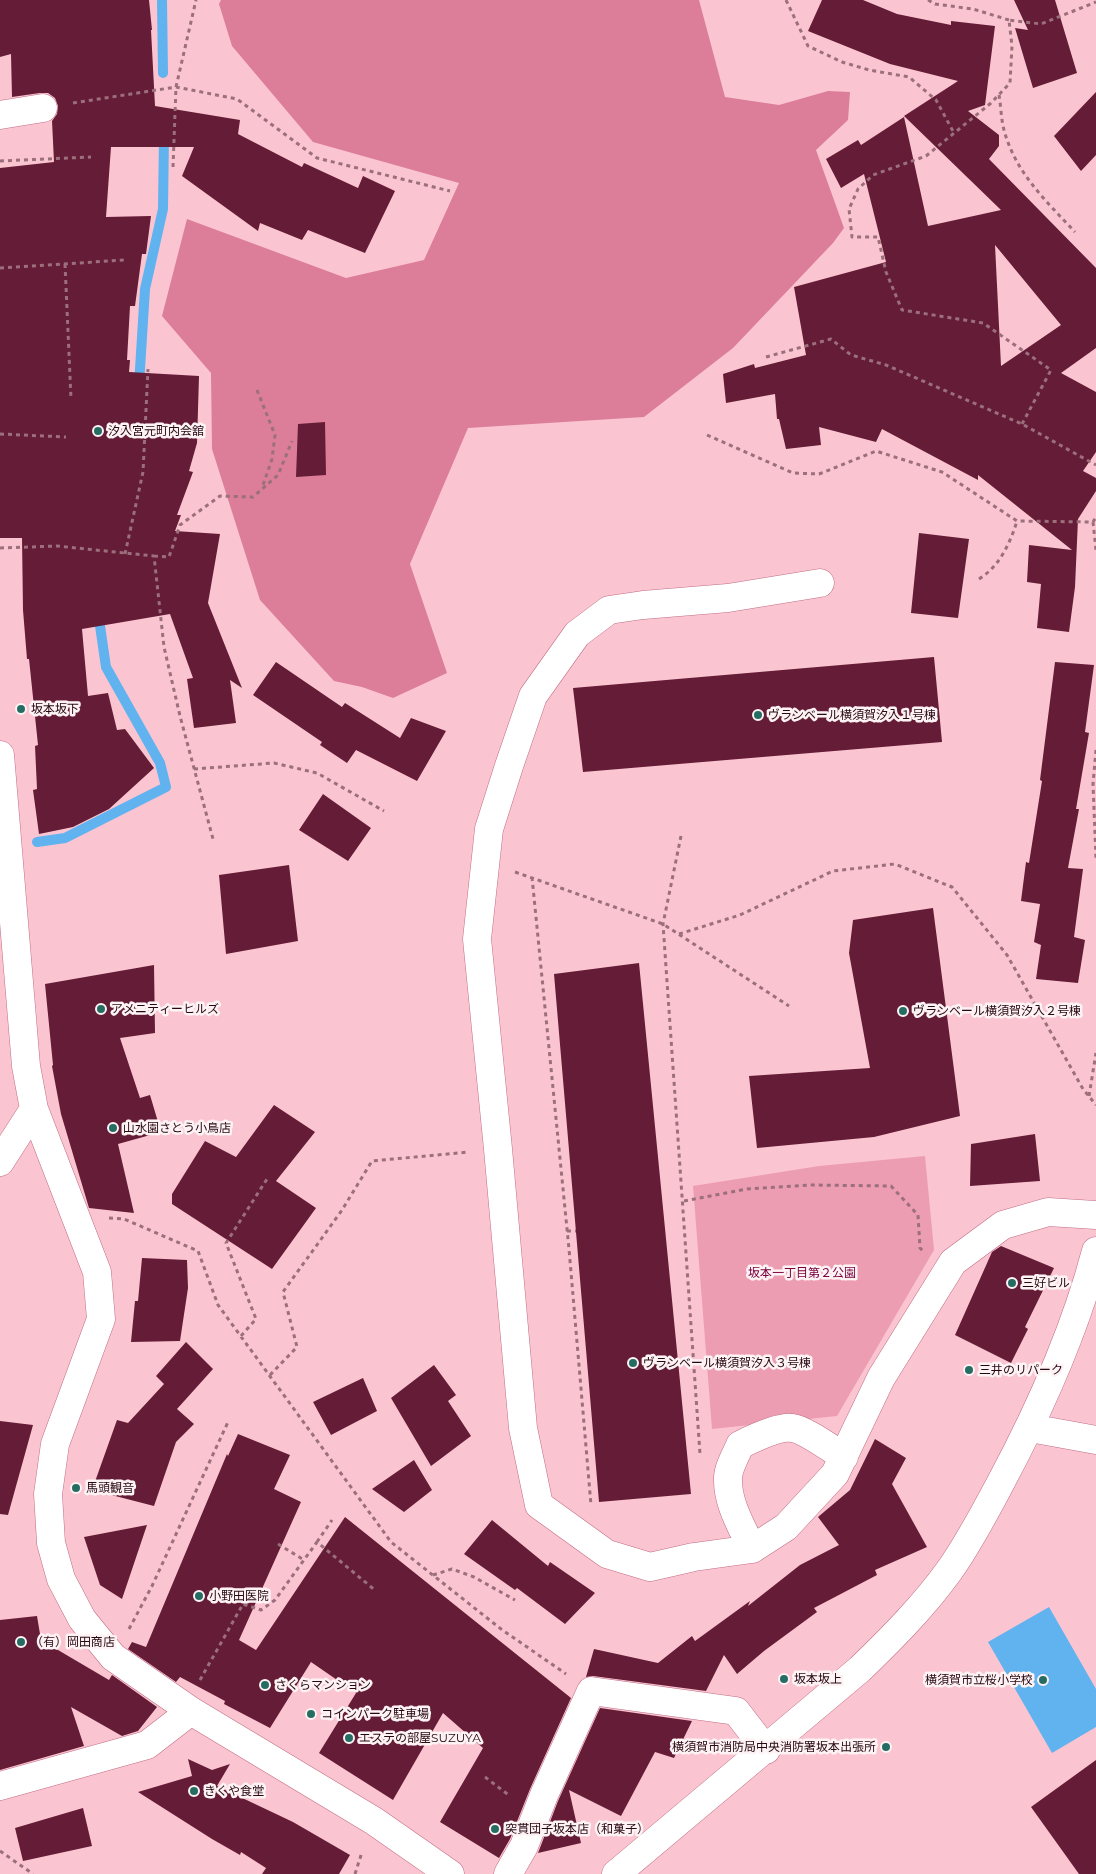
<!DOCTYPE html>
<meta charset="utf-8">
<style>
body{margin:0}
canvas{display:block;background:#fbc4d1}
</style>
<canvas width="1096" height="1874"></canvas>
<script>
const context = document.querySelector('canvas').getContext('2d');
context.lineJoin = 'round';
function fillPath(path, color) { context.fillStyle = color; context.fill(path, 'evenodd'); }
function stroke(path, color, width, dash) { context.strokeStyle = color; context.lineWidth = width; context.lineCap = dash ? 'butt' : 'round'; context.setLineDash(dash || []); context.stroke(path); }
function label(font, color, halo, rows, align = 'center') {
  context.font = font + ' Montserrat,"Noto Sans JP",sans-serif'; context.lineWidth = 5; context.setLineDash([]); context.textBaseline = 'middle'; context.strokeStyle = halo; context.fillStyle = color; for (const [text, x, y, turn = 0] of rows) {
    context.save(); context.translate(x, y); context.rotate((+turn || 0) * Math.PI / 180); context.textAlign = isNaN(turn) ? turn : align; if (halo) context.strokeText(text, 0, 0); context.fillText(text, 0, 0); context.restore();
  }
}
const green = new Path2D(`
 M 925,1156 L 934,1250 L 837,1416 L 712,1429 L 693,1186 L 819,1166 Z`);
const forest = new Path2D(`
 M 221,0 L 699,0 L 725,97 L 779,105 L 828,91 L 850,92 L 848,120 L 816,150 L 844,228 L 833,243 L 733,348 L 644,417 L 468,428 L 410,564 L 447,673 L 393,698 L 362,687 L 334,681 L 260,600 L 212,449 L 211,373 L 162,316 L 187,219 L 346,278 L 424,260 L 459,183 L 313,142 L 232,46 L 219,4 Z`);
const water = new Path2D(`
 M 1049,1607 L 1096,1689 L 1096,1727 L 1052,1753 L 988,1642 Z`);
const stream = new Path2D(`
 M 162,0 L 163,73
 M 139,385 L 145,289 L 163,209 L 164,135
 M 37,842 L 65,838 L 166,787 L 160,763 L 106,667 L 98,612`);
const building = new Path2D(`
 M 0,0 L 149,0 L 152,30 L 151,30 L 155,106 L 240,120 L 238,134 L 302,167 L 304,163 L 358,188 L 363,176 L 395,191 L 365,253 L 308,230 L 302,240 L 260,223 L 258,231 L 182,176 L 194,147 L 111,147 L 106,217 L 151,216 L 146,254 L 142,254 L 135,306 L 130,306 L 127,360 L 130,360 L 129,372 L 199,376 L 197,443 L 189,471 L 193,472 L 177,515 L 181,515 L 175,531 L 220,534 L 208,603 L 242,688 L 230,680 L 236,723 L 194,728 L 187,679 L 193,678 L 170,614 L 82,629 L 88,696 L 108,693 L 117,730 L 125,729 L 154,768 L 109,809 L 73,827 L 39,834 L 33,790 L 37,789 L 35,746 L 38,745 L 29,659 L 27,659 L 23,610 L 22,538 L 0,538 L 0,168 L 54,162 L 52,121 L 57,114 L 58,106 L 55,98 L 48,93 L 40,93 L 12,97 L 11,54 L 0,57 Z
 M 822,0 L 863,0 L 897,14 L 951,25 L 951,21 L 995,26 L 985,105 L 968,111 L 999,135 L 999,146 L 989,159 L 1096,268 L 1096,348 L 1061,373 L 1096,392 L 1096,452 L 1083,471 L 1096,478 L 1096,491 L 1078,519 L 1075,587 L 1069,632 L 1037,628 L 1041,584 L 1027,582 L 1029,545 L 1072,550 L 978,475 L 978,480 L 882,429 L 876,442 L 819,427 L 821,445 L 786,449 L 779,419 L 777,419 L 775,394 L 726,403 L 723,374 L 754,364 L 755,368 L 806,355 L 794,287 L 886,262 L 864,174 L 841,188 L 826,159 L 858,140 L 861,145 L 904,117 L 928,226 L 1001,210 L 904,116 L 958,81 L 890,64 L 808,31 ZM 995,245 L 1061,325 L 1001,366 Z
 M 1014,0 L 1055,0 L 1077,73 L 1033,88 L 1015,28 L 1028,30 Z
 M 1096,92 L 1096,155 L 1081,171 L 1054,136 Z
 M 325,422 L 326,475 L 296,477 L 298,424 Z
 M 919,533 L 969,539 L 958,618 L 911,613 Z
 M 934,657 L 942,742 L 583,772 L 573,688 Z
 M 276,662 L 342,707 L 345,703 L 400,738 L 411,718 L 446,731 L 417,781 L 356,750 L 347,763 L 320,745 L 322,742 L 253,695 Z
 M 1055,662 L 1094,665 L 1085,732 L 1089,733 L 1076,809 L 1079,809 L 1068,868 L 1083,869 L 1074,937 L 1085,940 L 1078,983 L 1036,979 L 1041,945 L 1034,942 L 1040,904 L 1021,901 L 1026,862 L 1029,863 L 1042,781 L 1040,780 Z
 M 323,794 L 371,828 L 348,861 L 299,830 Z
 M 289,865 L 298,941 L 226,954 L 219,875 Z
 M 933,908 L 960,1116 L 874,1137 L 757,1148 L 749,1076 L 870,1068 L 849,953 L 853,920 Z
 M 639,963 L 691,1494 L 599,1502 L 554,974 Z
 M 154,965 L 155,1033 L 120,1038 L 140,1098 L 150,1095 L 161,1132 L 118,1144 L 134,1213 L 89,1208 L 61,1114 L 52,1066 L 53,1065 L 45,984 Z
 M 274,1105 L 315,1132 L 276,1181 L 316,1208 L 272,1269 L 172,1204 L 172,1194 L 205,1141 L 236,1157 Z
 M 1035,1134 L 1040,1181 L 970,1186 L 971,1144 Z
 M 1001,1246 L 1054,1268 L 1025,1327 L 1028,1329 L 1011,1363 L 955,1335 L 992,1252 Z
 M 142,1258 L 187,1260 L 188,1288 L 180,1341 L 131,1342 L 135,1301 L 138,1301 Z
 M 186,1342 L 213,1369 L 177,1409 L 194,1424 L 176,1442 L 154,1506 L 92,1490 L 117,1420 L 128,1423 L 164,1384 L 156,1376 Z
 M 434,1365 L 456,1395 L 448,1401 L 471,1436 L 431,1466 L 391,1398 Z
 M 363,1378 L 377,1411 L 331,1435 L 313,1402 Z
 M 0,1421 L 33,1425 L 8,1515 L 0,1514 Z
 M 238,1434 L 290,1455 L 274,1489 L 301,1502 L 239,1640 L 256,1650 L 345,1517 L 571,1698 L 530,1789 L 510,1839 L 499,1858 L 440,1822 L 483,1748 L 443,1713 L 393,1800 L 319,1753 L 356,1693 L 311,1662 L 270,1728 L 224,1704 L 225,1701 L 180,1677 L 176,1682 L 128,1649 L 132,1642 L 146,1647 L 227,1454 L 228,1456 Z
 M 875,1439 L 906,1458 L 892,1484 L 927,1547 L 875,1570 L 877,1575 L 814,1608 L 817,1612 L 764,1651 L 737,1674 L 724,1655 L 706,1691 L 593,1676 L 586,1677 L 594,1649 L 658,1663 L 692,1636 L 695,1641 L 750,1601 L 748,1606 L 800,1565 L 839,1545 L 818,1517 L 850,1490 Z
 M 414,1460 L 432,1490 L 404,1512 L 372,1489 Z
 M 492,1520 L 548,1566 L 550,1562 L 595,1593 L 565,1624 L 517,1588 L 515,1590 L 464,1554 Z
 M 147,1525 L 122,1599 L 100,1585 L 84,1537 Z
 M 37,1616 L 41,1640 L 109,1680 L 112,1675 L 157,1707 L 138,1731 L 122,1736 L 71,1707 L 84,1746 L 0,1770 L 0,1620 Z
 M 600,1708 L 692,1721 L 674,1758 L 655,1752 L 621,1816 L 569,1790 L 581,1843 L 538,1853 L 558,1801 Z
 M 188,1759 L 212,1770 L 230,1764 L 217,1786 L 293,1822 L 350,1855 L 339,1874 L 262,1874 L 266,1868 L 241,1852 L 240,1855 L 212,1839 L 138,1792 L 192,1776 Z
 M 1096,1760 L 1096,1874 L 1079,1874 L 1031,1807 Z
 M 83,1808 L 92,1846 L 23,1861 L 15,1828 Z`);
const path = new Path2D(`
 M 786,0 L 808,46 L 842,62 L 869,70 L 909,77 L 936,100 L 954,133
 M 928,0 L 935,4 L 973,9 L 1009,20
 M 999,95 C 1001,106 1001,119 1004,130 C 1015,172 1046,201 1075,232
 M 73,103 L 176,87 L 237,99 L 317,158 L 450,191
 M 0,161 L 91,157
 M 173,167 L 176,87 L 196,0
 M 65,264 L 71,399
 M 0,268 L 125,260
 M 766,357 L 831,339 L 851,355 L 886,365 L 1022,424 L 1096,465
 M 257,390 L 275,435 L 272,459 L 262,488
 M 1022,424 L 1051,370 L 983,323 L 902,310 L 886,272 L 878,237 L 852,237 L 849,209 L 858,189 L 873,175 L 926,156 L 991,103 L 1010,83 L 1012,46 L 1009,20 L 1041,24 L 1096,2
 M 0,434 L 66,437
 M 707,435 L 793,473 L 819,474 L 876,451 L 942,472 L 1017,521 L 1093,522 L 1096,517
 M 1093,522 L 1096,550
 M 0,548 L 57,546 L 154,556 L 164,647 L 180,716 L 213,839
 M 125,554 L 143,472 L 148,369
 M 154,556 L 169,557 L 180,525 L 220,496 L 253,497 L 278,475 L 292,441
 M 979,579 C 1000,566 1010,543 1017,521
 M 1096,750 L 1093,784 L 1096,858
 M 194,769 L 274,763 L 317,773 L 384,811
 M 681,836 L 663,924 L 700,1454
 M 515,872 L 663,924 L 789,1006
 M 532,877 L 569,1249 L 591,1505
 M 679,934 L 740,915 L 833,871 L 895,864 L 952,887 L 1007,955 L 1083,1089 L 1096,1105
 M 1089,1096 L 1096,1053
 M 684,1201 L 747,1189 L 812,1185 L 891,1186 L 918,1215 L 920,1248 L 923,1251
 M 109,1218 L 124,1219 L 198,1251 L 218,1305 L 391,1542 L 501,1629 L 566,1674
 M 567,1231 L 576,1231
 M 241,1336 L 256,1319 L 226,1243 L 267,1179
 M 270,1375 L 297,1347 L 283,1292 L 342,1210 L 372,1161 L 469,1152
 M 317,1542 L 332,1520
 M 278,1544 L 304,1560
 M 433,1575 L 452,1569 L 474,1577 L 515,1600
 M 129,1629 L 152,1586 L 228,1422
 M 200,1680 L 243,1604 L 261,1610 L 275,1600 L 317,1542 L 376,1591
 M 485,1777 L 510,1796
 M 0,1851 L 33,1874
 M 355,1874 L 362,1852`);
const minor = new Path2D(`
 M 0,115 L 43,108
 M 820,583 L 728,598 L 643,605 L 609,610 L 577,634 L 533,696 L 509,766 L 489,829 L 477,939 L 498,1149 L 523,1428 L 539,1505 L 607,1554 L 650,1567 L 694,1557 L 752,1549 L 786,1527 L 835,1474 L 881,1378 L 953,1262 L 1003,1225 L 1048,1212 L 1096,1215
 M 0,755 L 26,1066 L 34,1109 L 97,1272 L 101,1319 L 55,1444 L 48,1494 L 51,1543 L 61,1579 L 82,1619 L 113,1657 L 191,1711 L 374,1821 L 450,1874
 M 0,1162 L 34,1109
 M 1030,1428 L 1096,1440
 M 752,1549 C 742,1527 727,1503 728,1478 C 728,1468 736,1455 740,1445 C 752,1439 779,1426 792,1428 C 804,1429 833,1450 844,1457
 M 0,1786 L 147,1745 L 191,1711
 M 508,1874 L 524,1846 L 544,1795 L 591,1691 L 736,1711 L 766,1750
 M 616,1874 L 860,1669 C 891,1639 923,1607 949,1571 C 969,1543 985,1512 1001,1482 C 1040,1409 1075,1331 1096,1251`);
const markers = [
 [98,431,5,"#256d63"],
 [21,709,5,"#256d63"],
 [758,715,5,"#256d63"],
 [101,1009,5,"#256d63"],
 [903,1011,5,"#256d63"],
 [113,1128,5,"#256d63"],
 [1012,1283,5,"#256d63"],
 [633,1363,5,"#256d63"],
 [969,1370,5,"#256d63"],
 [76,1488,5,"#256d63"],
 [199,1596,5,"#256d63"],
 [21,1642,5,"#256d63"],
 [784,1679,5,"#256d63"],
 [1043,1680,5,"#256d63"],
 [265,1685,5,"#256d63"],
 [311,1714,5,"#256d63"],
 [349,1738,5,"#256d63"],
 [886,1747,5,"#256d63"],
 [194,1791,5,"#256d63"],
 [495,1829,5,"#256d63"]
];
const poiNames = [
 ["汐入宮元町内会舘",108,431],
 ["坂本坂下",31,709],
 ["ヴランベール横須賀汐入１号棟",768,715],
 ["アメニティーヒルズ",111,1009],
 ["ヴランベール横須賀汐入２号棟",913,1011],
 ["山水園さとう小鳥店",123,1128],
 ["三好ビル",1022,1283],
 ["ヴランベール横須賀汐入３号棟",643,1363],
 ["三井のリパーク",979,1370],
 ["馬頭観音",86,1488],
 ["小野田医院",209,1596],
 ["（有）岡田商店",31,1642],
 ["坂本坂上",794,1679],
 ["横須賀市立桜小学校",1033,1680,"right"],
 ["さくらマンション",275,1685],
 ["コインパーク駐車場",321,1714],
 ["エステの部屋SUZUYA",359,1738],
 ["横須賀市消防局中央消防署坂本出張所",876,1747,"right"],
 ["きくや食堂",204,1791],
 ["突貫団子坂本店（和菓子）",505,1829]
];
const parkNames = [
 ["坂本一丁目第２公園",802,1273]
];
fillPath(green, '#ed9db2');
fillPath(forest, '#dc7e99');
fillPath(water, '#60b3ef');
stroke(stream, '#60b3ef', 10);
fillPath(building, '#651c36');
stroke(minor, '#c06e85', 29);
stroke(path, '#9b6f7b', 3, [4, 4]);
stroke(minor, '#fff', 28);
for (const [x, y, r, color] of markers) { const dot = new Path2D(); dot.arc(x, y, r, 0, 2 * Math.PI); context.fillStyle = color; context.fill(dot); stroke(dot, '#fdf3f5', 2); }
label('12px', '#260712', '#fdf3f5', poiNames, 'left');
label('12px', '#79013a', '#fdf3f5', parkNames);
</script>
